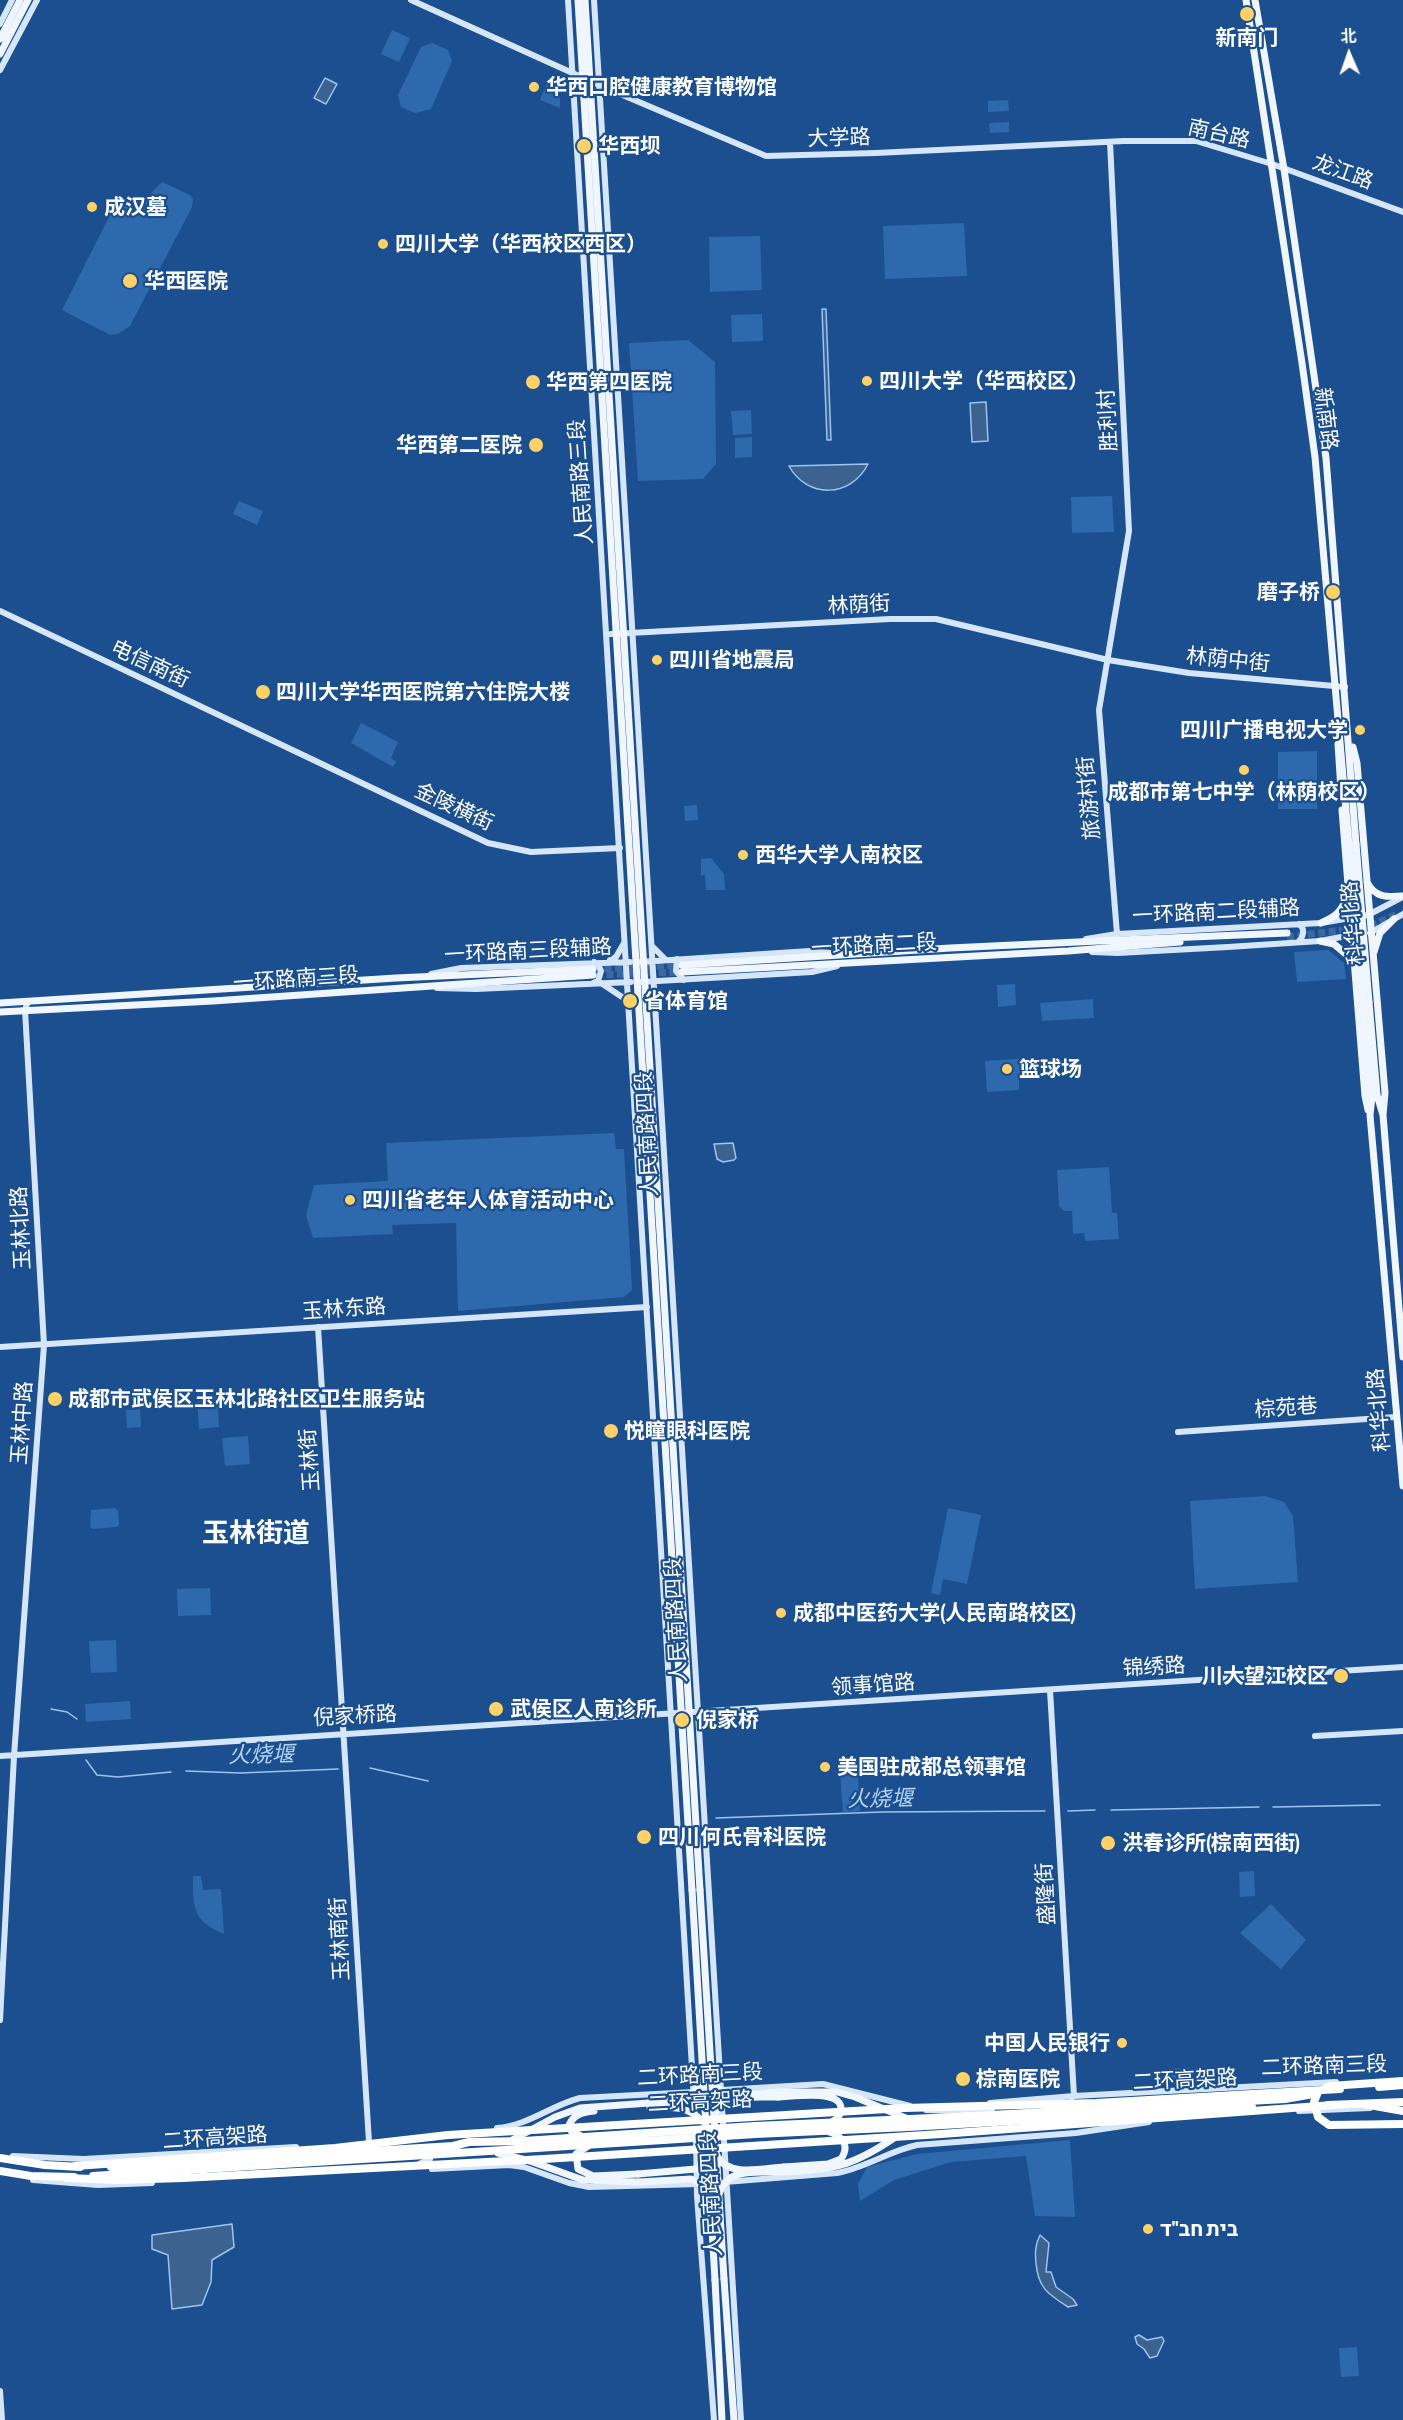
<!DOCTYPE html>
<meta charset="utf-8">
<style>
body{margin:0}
#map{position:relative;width:1403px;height:2420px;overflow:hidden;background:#1b4f8f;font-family:"Asap Condensed","Noto Sans SC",sans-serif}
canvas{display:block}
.north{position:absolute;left:1319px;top:24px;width:60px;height:60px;-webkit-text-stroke:4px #1b4f8f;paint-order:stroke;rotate:358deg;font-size:16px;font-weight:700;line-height:24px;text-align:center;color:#fff}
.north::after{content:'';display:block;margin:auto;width:21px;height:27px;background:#fff;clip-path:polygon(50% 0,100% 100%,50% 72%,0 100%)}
</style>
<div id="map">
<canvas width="1403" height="2420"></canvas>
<div class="north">北</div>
</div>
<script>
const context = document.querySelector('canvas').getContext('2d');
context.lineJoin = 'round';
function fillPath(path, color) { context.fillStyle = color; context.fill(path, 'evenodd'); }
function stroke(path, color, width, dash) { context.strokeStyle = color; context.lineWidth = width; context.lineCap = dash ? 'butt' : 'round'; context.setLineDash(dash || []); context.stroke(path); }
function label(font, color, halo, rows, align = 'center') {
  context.font = font + ' "Asap Condensed","Noto Sans SC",Heebo,sans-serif'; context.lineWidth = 4.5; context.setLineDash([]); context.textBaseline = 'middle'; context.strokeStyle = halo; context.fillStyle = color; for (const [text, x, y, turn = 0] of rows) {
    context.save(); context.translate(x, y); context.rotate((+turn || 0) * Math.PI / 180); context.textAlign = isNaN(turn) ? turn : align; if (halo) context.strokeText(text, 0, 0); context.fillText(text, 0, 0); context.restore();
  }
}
const green = new Path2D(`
 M 392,30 L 410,38 L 399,62 L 381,54 Z
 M 432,43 L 448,50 L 452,61 L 431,109 L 415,113 L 401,107 L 398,95 L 421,47 Z
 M 547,83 L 560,95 L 560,108 L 540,100 Z
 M 1008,100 L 1009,111 L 988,112 L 988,101 Z
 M 1009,122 L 1009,132 L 990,133 L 989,123 Z
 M 162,182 L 190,195 L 193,199 L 192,207 L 130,326 L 118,334 L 110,335 L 62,310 L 114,207 L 147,197 Z
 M 964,223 L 967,276 L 885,279 L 883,226 Z
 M 760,236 L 762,290 L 710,292 L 709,237 Z
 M 762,314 L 763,341 L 732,342 L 731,315 Z
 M 688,340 L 715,362 L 716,464 L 703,479 L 638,481 L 629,343 Z
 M 751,410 L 752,434 L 733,435 L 731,411 Z
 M 752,437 L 752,457 L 735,458 L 735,438 Z
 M 1112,496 L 1114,532 L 1072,533 L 1071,497 Z
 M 239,501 L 263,511 L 257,525 L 233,514 Z
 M 361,723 L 398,742 L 391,758 L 396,762 L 393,767 L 351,743 Z
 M 1317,751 L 1317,809 L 1278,809 L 1278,752 Z
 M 697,805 L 698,820 L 685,821 L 684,806 Z
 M 711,858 L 724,874 L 725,890 L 706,890 L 705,875 L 701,875 L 701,859 Z
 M 1328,950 L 1344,963 L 1346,979 L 1297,982 L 1294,952 Z
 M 1015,984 L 1016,1005 L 998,1007 L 997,985 Z
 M 1093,999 L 1094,1018 L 1042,1021 L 1040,1003 Z
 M 1028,1058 L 1029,1077 L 1019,1078 L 1019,1090 L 987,1092 L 985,1061 Z
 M 614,1133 L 616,1149 L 624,1149 L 632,1290 L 624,1297 L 458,1311 L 456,1223 L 392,1225 L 393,1234 L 313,1238 L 306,1215 L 314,1185 L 388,1181 L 386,1143 Z
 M 1109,1167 L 1112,1213 L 1117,1213 L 1119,1239 L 1085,1241 L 1084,1233 L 1073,1234 L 1072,1211 L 1064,1211 L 1059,1206 L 1057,1170 Z
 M 217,1393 L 219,1427 L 199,1429 L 197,1395 Z
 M 140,1409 L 141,1427 L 127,1428 L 126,1410 Z
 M 248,1436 L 250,1464 L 225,1466 L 222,1438 Z
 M 1265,1496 L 1284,1502 L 1293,1516 L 1298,1582 L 1195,1589 L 1190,1501 Z
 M 115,1508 L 118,1511 L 119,1525 L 117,1527 L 93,1529 L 90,1527 L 91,1510 Z
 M 948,1508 L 981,1515 L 967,1584 L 943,1579 L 940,1595 L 931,1593 Z
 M 210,1588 L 211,1615 L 178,1616 L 177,1589 Z
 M 116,1640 L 117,1672 L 91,1673 L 89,1641 Z
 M 130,1701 L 131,1719 L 86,1722 L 85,1704 Z
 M 857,1760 L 860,1811 L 843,1812 L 839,1761 Z
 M 1254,1871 L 1255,1896 L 1240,1897 L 1239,1872 Z
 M 193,1876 L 201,1876 L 203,1890 L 221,1889 L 224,1934 C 193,1921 193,1909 193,1876 Z
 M 1271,1904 L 1306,1940 L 1281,1969 L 1240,1933 Z
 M 1189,2068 L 1190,2080 L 1166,2082 L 1166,2069 Z
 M 1070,2140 L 1075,2217 L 1035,2216 L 1026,2156 L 951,2162 L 894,2180 L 860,2201 L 858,2184 L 867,2167 L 917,2154 Z
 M 1357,2347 L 1359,2376 L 1341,2377 L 1339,2348 Z`);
const water = new Path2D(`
 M 325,78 L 337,84 L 326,104 L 314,98 Z
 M 822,309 L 826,309 L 831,440 L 827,440 Z
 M 986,402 L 988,441 L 972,442 L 970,403 Z
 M 868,464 C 851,498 807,499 789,466 Z
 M 733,1143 L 736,1158 L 734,1160 L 723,1162 L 717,1159 L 714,1144 Z
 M 232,2224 L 234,2247 L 212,2260 L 211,2282 L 202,2305 L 172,2309 L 168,2255 L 152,2249 L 152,2235 Z
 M 1040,2235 L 1049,2243 L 1046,2272 L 1051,2272 L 1056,2287 L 1073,2299 L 1077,2305 L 1068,2307 C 1048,2294 1038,2288 1036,2263 C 1035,2253 1035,2245 1040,2235 Z
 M 1139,2335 L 1147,2340 L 1162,2337 L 1164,2341 L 1157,2356 L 1150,2358 L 1144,2349 L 1137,2344 L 1135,2337 Z`);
const stream = new Path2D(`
 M 51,1709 L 67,1712 L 77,1719
 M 86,1760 L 97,1775 L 118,1777 L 171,1772
 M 370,1768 L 428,1781
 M 186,1771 L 240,1773 L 338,1769
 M 1273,1807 L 1380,1805
 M 1111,1810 L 1259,1807
 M 1068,1811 L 1095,1810
 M 716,1818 L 882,1812 L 1045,1811`);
const primaryTunnel = new Path2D(`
 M 1287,937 L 1367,927 L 1398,914
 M 594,969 L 682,965
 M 596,975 L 681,972`);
const secondary = new Path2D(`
 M 411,0 L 599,85 L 766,156 L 876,153 L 1124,141 L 1196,141 L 1272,164 L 1403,212
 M 568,0 L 695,2117
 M 594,0 L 741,2420
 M 0,24 L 12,0
 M 0,70 L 37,0
 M 1110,142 L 1129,531 L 1099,710 L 1117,934
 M 0,611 L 488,843 L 531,852 L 620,848
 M 611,634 L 890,619 L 936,619 L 1108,660 L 1189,673 L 1345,687
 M 1370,933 L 1403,914
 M 1086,939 L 1117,934 L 1321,923 L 1368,915 L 1403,897
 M 1298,942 C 1303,938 1306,929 1299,924
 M 652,946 L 666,960
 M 1092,952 L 1118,953 L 1228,947 L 1320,941 L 1357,934
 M 677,959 L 676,971 L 684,980
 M 610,960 L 616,957 L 624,943
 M 640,962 L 810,951 L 830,953
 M 431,974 L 461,968 L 630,962
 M 641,982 L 812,972 L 837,966
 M 593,983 L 598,981 L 601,971 L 598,964 L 594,962
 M 601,983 L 625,999 L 627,1005
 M 437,988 L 476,989 L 631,982
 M 318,1327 L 369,2142
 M 0,1347 L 647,1307
 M 1178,1432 L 1396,1417
 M 1050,1690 L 1074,2096 L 1071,2098
 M 1315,1736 L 1403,1731
 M 0,1756 L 1403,1667
 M 0,2020 L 14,1756 L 44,1345 L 25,1010 L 28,1001
 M 722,2090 L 823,2084 L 910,2106
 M 990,2103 L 1074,2096 L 1336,2082
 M 926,2110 L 955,2111 L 963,2109
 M 960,2111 L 992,2111
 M 1299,2111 L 1370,2108
 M 497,2128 C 527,2126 552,2105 580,2098 L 694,2092
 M 696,2136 L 697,2196 L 714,2420
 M 13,2156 L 84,2159 L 296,2147
 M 419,2164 L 430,2159
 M 432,2169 L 509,2165 L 524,2167 L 569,2183 L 589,2187 L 700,2184
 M 33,2180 L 98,2185 L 152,2183
 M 725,2182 L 837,2173 C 865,2168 889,2151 917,2145 L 1076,2133 L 1149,2122
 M 0,2391 L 2,2420`);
const primary = new Path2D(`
 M 578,0 L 692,1890
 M 585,0 L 700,1890
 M 1246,0 L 1302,363 L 1315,457 L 1349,845
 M 1255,0 L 1284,169 L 1326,458 L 1356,844
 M 0,39 L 20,0
 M 0,54 L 28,0
 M 1338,744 L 1341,790
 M 1353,747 L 1357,763 L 1385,1093 L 1383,1115
 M 1342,810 L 1365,1096 L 1368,1110
 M 1367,882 C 1375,898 1387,897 1403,896
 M 1321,923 C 1335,917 1342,912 1346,897
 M 1320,941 L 1334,944 L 1354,961
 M 1374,952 L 1380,933 L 1394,919
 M 682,965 C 771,960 860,953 950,948 C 1062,942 1175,938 1287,933
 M 682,972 L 1068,951 L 1180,942
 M 1363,1002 L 1372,1096 L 1370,1115 L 1403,1486
 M 1369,1002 L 1377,1095 L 1383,1115 L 1403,1357
 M 0,1003 L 396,978 L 593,969
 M 0,1012 L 213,1001 L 593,975
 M 778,2092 L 837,2092 L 855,2097 L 908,2119
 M 778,2097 C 793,2097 855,2086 838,2118 L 832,2122
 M 581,2136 L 571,2131 L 569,2125 C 574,2114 583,2112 594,2111
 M 512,2140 L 555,2117 L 580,2108 L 649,2103
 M 588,2146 L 576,2154 L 578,2169 L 593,2176 L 638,2174
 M 498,2153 L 530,2161 L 583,2180 L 639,2182
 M 784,2167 L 828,2164 L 841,2159 C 850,2146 843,2136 829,2132
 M 781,2172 C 832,2170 851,2167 894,2138
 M 724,2279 L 734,2420
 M 715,2280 L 722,2420`);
const highway = new Path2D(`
 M 1379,2087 L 1403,2085
 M 1328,2105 L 1403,2102
 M 755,2126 L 954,2117 L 1285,2099 L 1313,2094
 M 755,2134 L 908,2127 L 1252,2107
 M 0,2158 L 45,2165 L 80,2167
 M 111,2167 L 453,2146 L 469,2142 L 524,2141 L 661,2132
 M 0,2171 L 31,2176 L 74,2177
 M 93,2176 L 663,2140`);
const primaryBridge = new Path2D(`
 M 1356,844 L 1369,1002
 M 1349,845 L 1363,1002
 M 692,1890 L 715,2280
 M 700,1890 L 724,2279
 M 712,2080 C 721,2103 758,2093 778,2092
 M 649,2103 C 670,2101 693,2103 702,2080
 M 650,2108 C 670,2107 687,2105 702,2121
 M 715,2116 C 722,2092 758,2098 778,2097
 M 717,2156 C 729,2178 764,2168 784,2167
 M 638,2174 L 696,2169 L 701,2165 L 706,2152
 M 639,2182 L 691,2179 L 699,2182 L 708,2197
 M 720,2192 C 726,2167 761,2173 781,2172`);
const highwayBridge = new Path2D(`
 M 1403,2081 L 1330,2086 L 1318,2092 L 1314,2102 L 1318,2117 L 1329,2125 L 1403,2124
 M 1364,2104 L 1403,2111
 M 661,2132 L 755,2126
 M 663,2140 L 755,2134
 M 75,2166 L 335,2148 L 448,2135 L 904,2108 L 1096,2103 L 1340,2089
 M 67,2178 L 118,2180 L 183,2178 L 544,2159 L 941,2134 L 1333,2105`);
const markers = [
 [1247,14,8,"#ffd166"],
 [534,87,6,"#ffd166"],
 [584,146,8,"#ffd166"],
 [92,207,6,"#ffd166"],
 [383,244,6,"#ffd166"],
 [130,281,8,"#ffd166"],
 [867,381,6,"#ffd166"],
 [533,382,8,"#ffd166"],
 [536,445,8,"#ffd166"],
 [1333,592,8,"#ffd166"],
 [657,660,6,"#ffd166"],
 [263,692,8,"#ffd166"],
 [1360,730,6,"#ffd166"],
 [1244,770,6,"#ffd166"],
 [743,855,6,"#ffd166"],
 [630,1001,8,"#ffd166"],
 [1007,1069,6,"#ffd166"],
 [350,1200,6,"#ffd166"],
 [55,1399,8,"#ffd166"],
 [611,1431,8,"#ffd166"],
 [781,1613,6,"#ffd166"],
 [1341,1676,8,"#ffd166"],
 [496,1709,8,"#ffd166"],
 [682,1720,8,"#ffd166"],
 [825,1767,6,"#ffd166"],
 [644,1837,8,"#ffd166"],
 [1108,1843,8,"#ffd166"],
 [1122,2043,6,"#ffd166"],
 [963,2079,8,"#ffd166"],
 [1148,2229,6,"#ffd166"]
];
const poiNames = [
 ["新南门",1247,38,"center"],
 ["华西口腔健康教育博物馆",546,87],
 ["华西坝",598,146],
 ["成汉墓",104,207],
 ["四川大学（华西校区西区）",395,244],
 ["华西医院",144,281],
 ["四川大学（华西校区）",879,381],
 ["华西第四医院",546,382],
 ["华西第二医院",522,445,"right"],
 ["磨子桥",1320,592,"right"],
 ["四川省地震局",669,660],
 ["四川大学华西医院第六住院大楼",276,692],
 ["四川广播电视大学",1348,730,"right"],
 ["成都市第七中学（林荫校区）",1244,792,"center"],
 ["西华大学人南校区",755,855],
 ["省体育馆",644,1001],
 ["篮球场",1019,1069],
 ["四川省老年人体育活动中心",362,1200],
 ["成都市武侯区玉林北路社区卫生服务站",68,1399],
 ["悦瞳眼科医院",624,1431],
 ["成都中医药大学(人民南路校区)",793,1613],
 ["川大望江校区",1328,1676,"right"],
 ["武侯区人南诊所",510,1709],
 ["倪家桥",696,1720],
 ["美国驻成都总领事馆",837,1767],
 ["四川何氏骨科医院",658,1837],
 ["洪春诊所(棕南西街)",1122,1843],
 ["中国人民银行",1110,2043,"right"],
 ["棕南医院",976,2079],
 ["בית חב\"ד",1160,2229]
];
const streetNames = [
 ["南台路",1219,134,13],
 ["大学路",839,138,-2],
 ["龙江路",1343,172,20],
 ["新南路",1326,419,83],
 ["胜利村",1108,420,-93],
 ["人民南路三段",581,482,-94],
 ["林荫街",859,605,-3],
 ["林荫中街",1228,660,6],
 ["电信南街",150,664,25],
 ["旅游村街",1089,798,-95],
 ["金陵横街",454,807,25],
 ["一环路南二段辅路",1216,912,-3],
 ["科华北路",1353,923,-95],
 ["一环路南二段",874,945,-3],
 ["一环路南三段辅路",528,951,-3],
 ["一环路南三段",296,979,-4],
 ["人民南路四段",647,1134,-93],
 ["玉林北路",21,1228,-93],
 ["玉林东路",344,1309,-4],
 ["棕苑巷",1286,1408,-4],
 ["科华北路",1379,1410,-95],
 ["玉林中路",22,1423,-86],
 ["玉林街",310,1460,-94],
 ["人民南路四段",676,1620,-93],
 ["锦绣路",1154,1667,-3],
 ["领事馆路",873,1685,-4],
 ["倪家桥路",355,1716,-3],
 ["盛隆街",1046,1894,-93],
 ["玉林南街",340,1939,-93],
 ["二环路南三段",1324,2066,-2],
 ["二环路南三段",700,2075,-3],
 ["二环高架路",1185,2080,-3],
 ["二环高架路",700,2102,-3],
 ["二环高架路",215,2138,-4],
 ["人民南路四段",711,2194,-93]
];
const waterNames = [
 ["火烧堰",261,1755,-1],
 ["火烧堰",880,1799,-1]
];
const districtNames = [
 ["玉林街道",256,1533]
];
fillPath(green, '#2e69ad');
fillPath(water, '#3c6290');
stroke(water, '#9cc4f0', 1.5);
stroke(stream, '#9cc4f0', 1.5);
stroke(primaryTunnel, '#3d69a0', 7, [7, 3.5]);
stroke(secondary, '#d6e6fa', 6);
stroke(primary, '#f0f6ff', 7);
stroke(highway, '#fff', 8);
stroke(primaryBridge, '#f0f6ff', 7);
stroke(highwayBridge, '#fff', 8);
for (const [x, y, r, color] of markers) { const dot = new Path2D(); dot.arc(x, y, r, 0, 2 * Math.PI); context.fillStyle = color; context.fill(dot); stroke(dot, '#1b4f8f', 2); }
label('bold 21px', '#fff', '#1b4f8f', poiNames, 'left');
label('21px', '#fff', '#1b4f8f', streetNames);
label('italic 22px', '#b5d3f5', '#1b4f8f', waterNames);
label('bold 27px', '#fff', '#1b4f8f', districtNames);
</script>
